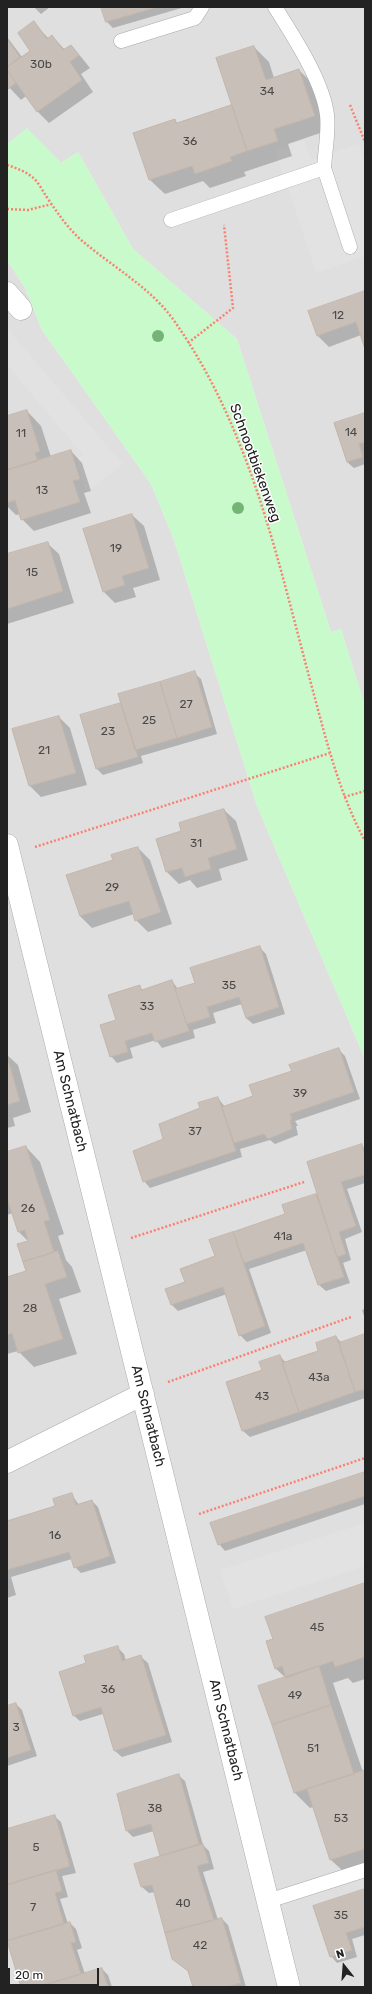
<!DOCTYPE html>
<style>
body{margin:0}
#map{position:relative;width:372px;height:1994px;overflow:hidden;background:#f2efe9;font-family:Rubik,sans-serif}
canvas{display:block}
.frame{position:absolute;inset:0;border:8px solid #222;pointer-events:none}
.north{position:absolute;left:324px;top:1946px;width:40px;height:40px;-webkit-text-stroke:3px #fff;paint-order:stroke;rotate:343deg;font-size:11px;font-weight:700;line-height:16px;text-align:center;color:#222}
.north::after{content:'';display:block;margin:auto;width:14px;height:18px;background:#222;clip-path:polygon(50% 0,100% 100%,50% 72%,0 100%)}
.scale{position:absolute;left:8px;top:1968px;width:91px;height:18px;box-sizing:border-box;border:2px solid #222;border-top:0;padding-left:5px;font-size:12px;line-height:14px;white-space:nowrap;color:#222;-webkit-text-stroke:3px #fff;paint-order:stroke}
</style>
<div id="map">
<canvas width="372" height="1994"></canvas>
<div class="frame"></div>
<div class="north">N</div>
<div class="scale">20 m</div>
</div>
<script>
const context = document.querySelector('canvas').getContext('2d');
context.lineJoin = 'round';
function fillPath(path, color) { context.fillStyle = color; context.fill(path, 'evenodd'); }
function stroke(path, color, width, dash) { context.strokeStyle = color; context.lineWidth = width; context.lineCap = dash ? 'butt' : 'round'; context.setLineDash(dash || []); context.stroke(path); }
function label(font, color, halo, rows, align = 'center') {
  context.font = font + ' Rubik,sans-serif'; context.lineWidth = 3; context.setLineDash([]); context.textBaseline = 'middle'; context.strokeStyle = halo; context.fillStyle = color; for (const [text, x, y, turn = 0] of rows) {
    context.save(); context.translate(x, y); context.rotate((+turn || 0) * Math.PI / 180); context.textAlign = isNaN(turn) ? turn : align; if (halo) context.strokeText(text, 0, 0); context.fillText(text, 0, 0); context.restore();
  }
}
const residential = new Path2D(`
 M 7,7 L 365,7 L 365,706 L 341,629 L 331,632 L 237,339 L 133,249 L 78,152 L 61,163 L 27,129 L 7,144 Z
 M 7,260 L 25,288 L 42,330 L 151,484 L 174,540 L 257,806 L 365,1059 L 365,1987 L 7,1987 Z`);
const park = new Path2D(`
 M 27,128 L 61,163 L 78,152 L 133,249 L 237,339 L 331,632 L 341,629 L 365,706 L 365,1059 L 257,806 L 174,540 L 151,484 L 42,330 L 25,288 L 7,260 L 7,144 Z`);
const parking = new Path2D(`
 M 304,140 L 311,160 L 359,144 L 365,161 L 365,256 L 316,273 L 275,150 Z
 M 7,328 L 123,464 L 87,492 L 77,460 L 82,454 L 7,365 Z
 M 365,1523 L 365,1566 L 233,1609 L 220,1570 Z`);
const shadow = new Path2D(`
 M 34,7 L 50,7 L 41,14 Z
 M 102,7 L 185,7 L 113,28 L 106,21 Z
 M 34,23 L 49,39 L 52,36 L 65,50 L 71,46 L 82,58 L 90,68 L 81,74 L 93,92 L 49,123 L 38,112 L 26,96 L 21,100 L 7,85 L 7,37 L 22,57 L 32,51 Z
 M 254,47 L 269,62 L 274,78 L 299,70 L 314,85 L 329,130 L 288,144 L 292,156 L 244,172 L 246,176 L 210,188 L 203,181 L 165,194 L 150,180 L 175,120 L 178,124 L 233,105 Z
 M 365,292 L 365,346 L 361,335 L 329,347 L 317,335 Z
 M 27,411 L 41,426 L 51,457 L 71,451 L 82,463 L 91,491 L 84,493 L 91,513 L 34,531 L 22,519 L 20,514 L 16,515 L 7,506 L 7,417 Z
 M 365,414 L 365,464 L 354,468 L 347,462 L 335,424 Z
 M 132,515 L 144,526 L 160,580 L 133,588 L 136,597 L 115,603 L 104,592 Z
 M 47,543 L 59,554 L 74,603 L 7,624 L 7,555 Z
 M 194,673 L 201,679 L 217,734 L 141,756 L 143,763 L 103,775 L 97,769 L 81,716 L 122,704 Z
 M 59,717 L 70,728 L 87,785 L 41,797 L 30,786 Z
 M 224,810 L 236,821 L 248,860 L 219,869 L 222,880 L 197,888 L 190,880 L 179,884 L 167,872 L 157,839 L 183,831 Z
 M 138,848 L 150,860 L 172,924 L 148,932 L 136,920 L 134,914 L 92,928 L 80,916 L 68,876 L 114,861 Z
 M 260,948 L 266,954 L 285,1014 L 253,1024 L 246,1018 L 242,1004 L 213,1013 L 216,1023 L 193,1030 L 195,1038 L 162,1048 L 156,1040 L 130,1048 L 133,1058 L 117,1063 L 111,1056 L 118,1020 L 140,987 L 143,990 L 172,981 L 178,989 L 196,984 Z
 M 339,1050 L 345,1056 L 360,1099 L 295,1121 L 298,1126 L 296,1126 L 298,1135 L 275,1144 L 270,1140 L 240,1149 L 242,1157 L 150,1188 L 144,1181 L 164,1140 L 201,1108 L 218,1098 L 225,1107 L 254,1097 L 294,1072 Z
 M 7,1055 L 18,1065 L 31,1112 L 13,1118 L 15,1126 L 7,1128 Z
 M 361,1145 L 365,1149 L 365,1183 L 347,1189 L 362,1232 L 345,1239 L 351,1260 L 343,1263 L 350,1283 L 326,1291 L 319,1285 L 307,1250 L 249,1269 L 271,1333 L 247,1342 L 240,1335 L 227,1294 L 178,1311 L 171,1304 L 186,1283 L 216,1257 L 211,1240 L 286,1215 L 283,1206 L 317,1194 Z
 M 26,1147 L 40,1162 L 64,1234 L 58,1236 L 66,1260 L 72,1267 L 81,1292 L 59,1299 L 77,1354 L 34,1367 L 18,1351 L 7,1354 L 7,1278 L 27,1272 L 18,1245 L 29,1242 L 19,1232 L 13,1213 L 7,1215 L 7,1153 Z
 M 365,1309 L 365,1319 L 362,1310 Z
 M 365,1335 L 365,1398 L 250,1437 L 243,1431 L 227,1382 L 263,1370 L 280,1356 L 286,1363 L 320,1351 L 336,1337 L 342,1343 Z
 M 365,1473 L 365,1504 L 225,1551 L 219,1544 Z
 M 72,1495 L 79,1505 L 92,1501 L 98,1507 L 116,1563 L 81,1573 L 75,1567 L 72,1559 L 11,1577 L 16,1595 L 7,1598 L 7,1522 L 56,1507 Z
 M 365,1584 L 365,1679 L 353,1683 L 348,1678 L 333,1683 L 363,1772 L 365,1771 L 365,1864 L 343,1871 L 331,1860 L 313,1807 L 310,1808 L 295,1793 L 260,1687 L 286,1678 L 275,1668 L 274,1640 Z
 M 117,1647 L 124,1654 L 126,1661 L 141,1657 L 148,1663 L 172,1742 L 122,1757 L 115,1751 L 103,1714 L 80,1721 L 73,1715 L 88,1664 Z
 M 16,1704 L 22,1710 L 37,1756 L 7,1766 L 7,1707 Z
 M 178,1775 L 185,1781 L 203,1845 L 209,1851 L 214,1869 L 203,1872 L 218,1920 L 222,1919 L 228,1925 L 246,1987 L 194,1987 L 189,1972 L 173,1958 L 155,1892 L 149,1893 L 142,1887 L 135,1865 L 161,1856 L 154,1831 L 133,1837 L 127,1831 Z
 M 54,1816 L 61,1822 L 76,1873 L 62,1876 L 68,1897 L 60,1899 L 68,1924 L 70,1923 L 76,1929 L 82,1948 L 77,1950 L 85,1974 L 102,1969 L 108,1975 L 112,1987 L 22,1987 L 7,1938 L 7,1830 Z
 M 365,1890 L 365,1935 L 352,1939 L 357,1957 L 337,1963 L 331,1956 Z`);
const building = new Path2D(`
 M 101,7 L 158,7 L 106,22 Z
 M 34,21 L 47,39 L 52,35 L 63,50 L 71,45 L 79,55 L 70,62 L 82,80 L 37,112 L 7,70 L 7,67 L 30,51 L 18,33 Z
 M 7,39 L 20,57 L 7,67 Z
 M 254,46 L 266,80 L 299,69 L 315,116 L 274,129 L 278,141 L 247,151 L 216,58 Z
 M 7,70 L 16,83 L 8,89 L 7,87 Z
 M 232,105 L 247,151 L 230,157 L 232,161 L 195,174 L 192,166 L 149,180 L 133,133 L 175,119 L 176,123 Z
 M 365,291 L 365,349 L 356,322 L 317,336 L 308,311 Z
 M 27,410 L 40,451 L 35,453 L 38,461 L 7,470 L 7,416 Z
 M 365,413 L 365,442 L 359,444 L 363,457 L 347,462 L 334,423 Z
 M 71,450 L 80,479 L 73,481 L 80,502 L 21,520 L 15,500 L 7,503 L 7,470 Z
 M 132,514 L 149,568 L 122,576 L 125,585 L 103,592 L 83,529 Z
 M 48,542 L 63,591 L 7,609 L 7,554 Z
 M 195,671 L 212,727 L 177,738 L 160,682 Z
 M 160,682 L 177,738 L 135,750 L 118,694 Z
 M 121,703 L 138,757 L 96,769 L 80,715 Z
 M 59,716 L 76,773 L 29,786 L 12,729 Z
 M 224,809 L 237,849 L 208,858 L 211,869 L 185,877 L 182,868 L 166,872 L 156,839 L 181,831 L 179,823 Z
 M 138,847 L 161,912 L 135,921 L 129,901 L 80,916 L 66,875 L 113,860 L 111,855 Z
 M 260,946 L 279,1007 L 246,1018 L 239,997 L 207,1007 L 210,1017 L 187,1024 L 175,989 L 195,983 L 190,968 Z
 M 172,980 L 189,1031 L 155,1042 L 152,1033 L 125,1041 L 128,1052 L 110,1057 L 100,1025 L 116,1020 L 108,995 L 140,985 L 141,990 Z
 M 339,1048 L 354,1092 L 290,1114 L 292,1119 L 290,1120 L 292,1129 L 268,1139 L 264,1134 L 234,1143 L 222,1107 L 253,1096 L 249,1085 L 292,1071 L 289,1065 Z
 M 7,1056 L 20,1101 L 7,1105 Z
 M 218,1097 L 236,1151 L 143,1182 L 133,1151 L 163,1139 L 159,1124 L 200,1108 L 198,1103 Z
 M 362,1144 L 365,1156 L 365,1175 L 341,1182 L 356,1226 L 339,1232 L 346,1254 L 337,1257 L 307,1162 Z
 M 26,1146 L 50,1220 L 44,1221 L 54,1252 L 23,1262 L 17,1244 L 28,1241 L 25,1230 L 18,1232 L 7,1198 L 7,1152 Z
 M 316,1194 L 344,1277 L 318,1285 L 303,1243 L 244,1263 L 233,1232 L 285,1214 L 282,1205 Z
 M 233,1232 L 265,1326 L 239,1336 L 223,1287 L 171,1305 L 165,1289 L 185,1282 L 180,1269 L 215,1256 L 209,1240 Z
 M 58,1251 L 67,1277 L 45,1284 L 63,1339 L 18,1353 L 12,1333 L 7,1335 L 7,1277 L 26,1271 L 23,1262 Z
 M 365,1334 L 365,1389 L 355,1392 L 339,1343 Z
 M 336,1336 L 355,1392 L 299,1412 L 282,1363 L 318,1351 L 316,1343 Z
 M 280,1355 L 299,1412 L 242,1431 L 226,1382 L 262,1370 L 259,1362 Z
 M 365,1472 L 365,1496 L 218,1545 L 210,1523 Z
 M 72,1493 L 76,1505 L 92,1500 L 110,1556 L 74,1568 L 69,1552 L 7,1570 L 7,1521 L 55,1506 L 53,1499 Z
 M 365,1583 L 365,1657 L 335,1667 L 333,1661 L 286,1678 L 282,1666 L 275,1669 L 266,1641 L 273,1639 L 265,1617 Z
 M 118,1646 L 122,1661 L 141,1655 L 166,1735 L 114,1751 L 101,1707 L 73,1716 L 59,1672 L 86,1663 L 84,1656 Z
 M 319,1666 L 331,1705 L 272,1725 L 258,1686 Z
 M 16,1703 L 31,1750 L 7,1758 L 7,1706 Z
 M 331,1705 L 354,1774 L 294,1793 L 272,1725 Z
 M 365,1770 L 365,1849 L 330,1860 L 307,1789 Z
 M 179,1774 L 199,1844 L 160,1856 L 151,1824 L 126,1831 L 117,1794 Z
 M 55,1815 L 70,1866 L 7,1885 L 7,1829 Z
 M 203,1844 L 209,1863 L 197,1866 L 214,1920 L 165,1933 L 152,1885 L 141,1887 L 134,1864 Z
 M 56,1870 L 62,1891 L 55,1893 L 64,1924 L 7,1941 L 7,1885 Z
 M 365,1889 L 365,1927 L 346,1933 L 352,1950 L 330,1957 L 313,1906 Z
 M 222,1918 L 241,1983 L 227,1987 L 193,1987 L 188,1971 L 172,1959 L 165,1933 Z
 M 70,1922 L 76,1942 L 71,1943 L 81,1974 L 39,1987 L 21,1987 L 7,1941 Z
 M 102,1968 L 108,1987 L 41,1987 L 41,1986 Z`);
const path = new Path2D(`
 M 350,105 L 365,142
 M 7,165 C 16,168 25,171 32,177 C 38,181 42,190 46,196 C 57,212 66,226 80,239 C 112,267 151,287 175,322 C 250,429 277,557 310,680 C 325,735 338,791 365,841
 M 7,209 L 28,210 L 52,204
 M 188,343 L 233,308 L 224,225
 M 344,797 L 365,791
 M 35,847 L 330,753
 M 131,1238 L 304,1182
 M 168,1382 L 351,1317
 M 199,1514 L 365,1458`);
const lane = new Path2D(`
 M 121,41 L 195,18 L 202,7
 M 324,168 L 350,247
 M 171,220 L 324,168 C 325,151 329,132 327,115 C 323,81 293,36 275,7
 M 268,1901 L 365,1870`);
const street = new Path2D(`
 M 7,293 L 21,309
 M 7,845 L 289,1987
 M 7,1462 L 143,1394`);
const trees = [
 [158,336],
 [238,508]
];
const numberNames = [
 ["30b",41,65],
 ["34",267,92],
 ["36",190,142],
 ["12",338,316],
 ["14",351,433],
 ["11",21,434],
 ["13",42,491],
 ["19",116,549],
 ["15",32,573],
 ["27",186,705],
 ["25",149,721],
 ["23",108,732],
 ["21",44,751],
 ["31",196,844],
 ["29",112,888],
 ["35",229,986],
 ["33",147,1007],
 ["39",300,1094],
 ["37",195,1132],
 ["26",28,1209],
 ["41a",283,1237],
 ["28",30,1309],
 ["43a",319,1378],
 ["43",262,1397],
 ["16",55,1536],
 ["45",317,1628],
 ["36",108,1690],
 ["49",295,1696],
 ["3",16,1728],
 ["51",313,1749],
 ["38",155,1809],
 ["53",341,1819],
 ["5",36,1848],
 ["40",183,1904],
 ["7",33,1908],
 ["35",341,1916],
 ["42",200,1946]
];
const streetNames = [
 ["Schnootbiekenweg",255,463,70],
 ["Am Schnatbach",70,1101,76],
 ["Am Schnatbach",148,1416,76],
 ["Am Schnatbach",226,1730,76]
];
fillPath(residential, '#e0dfdf');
fillPath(park, '#c8facc');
fillPath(parking, '#e2e2e2');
fillPath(shadow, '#0003');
fillPath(building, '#c7bfb8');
stroke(building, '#c4b6ab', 1);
stroke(lane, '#a9a9a9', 15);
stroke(street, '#a9a9a9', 23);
stroke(path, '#fa8072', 2.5, [2, 2]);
stroke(lane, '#fff', 14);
stroke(street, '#fff', 22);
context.fillStyle = '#74b475';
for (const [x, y] of trees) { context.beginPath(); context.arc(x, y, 6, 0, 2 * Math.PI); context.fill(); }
label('12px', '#4b4948', null, numberNames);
label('14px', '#222', '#fff', streetNames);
</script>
